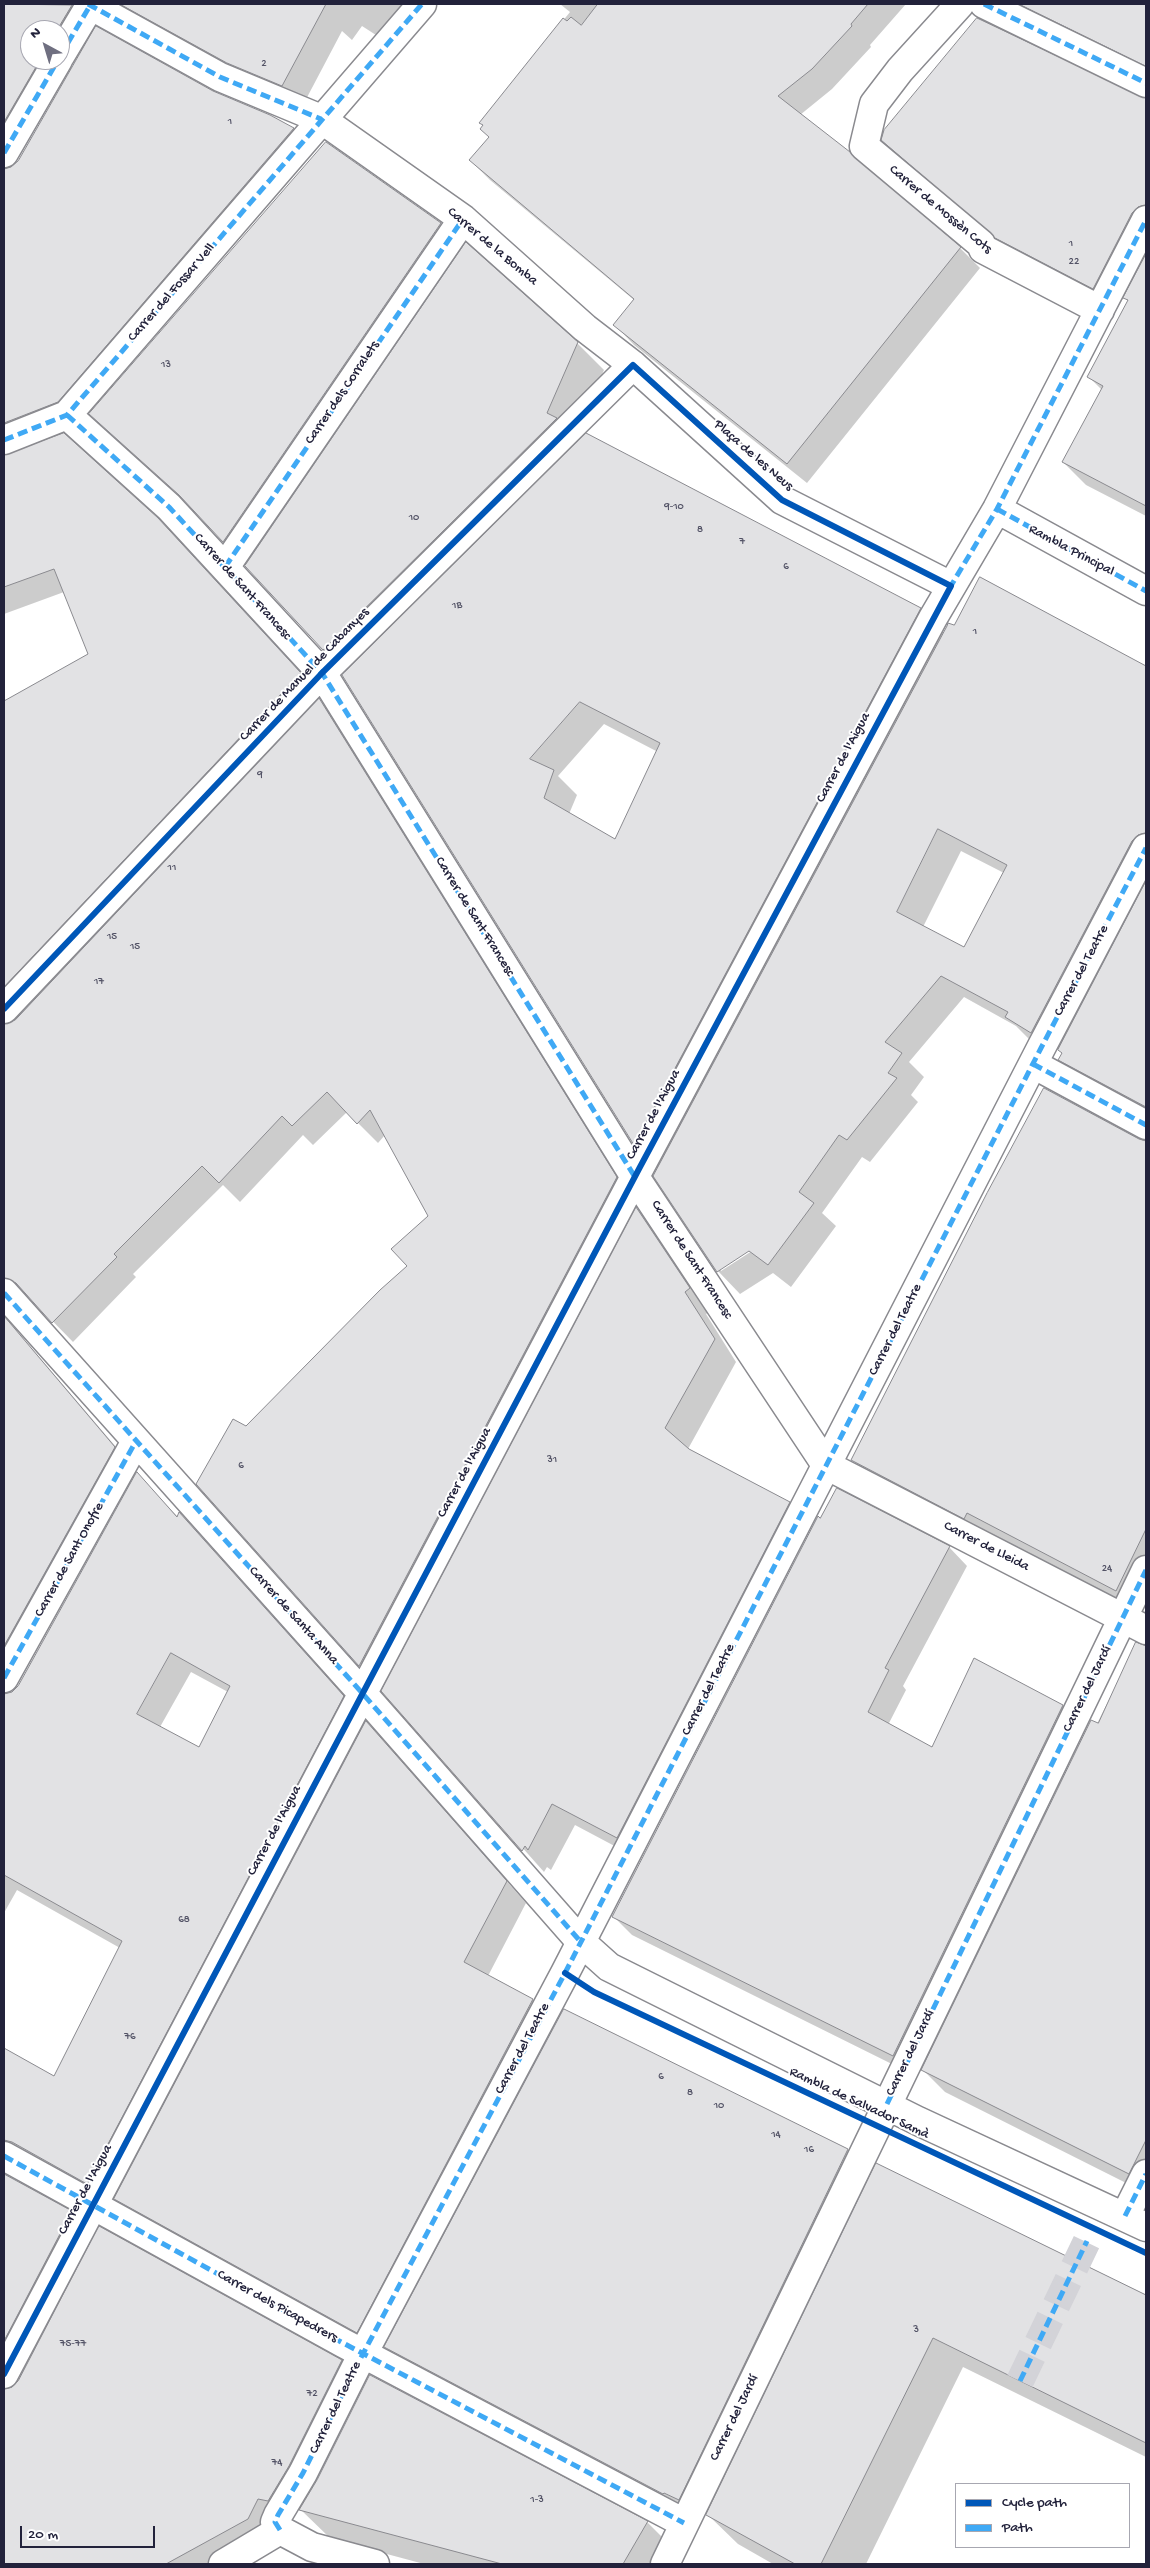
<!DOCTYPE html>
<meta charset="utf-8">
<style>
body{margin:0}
#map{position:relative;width:1150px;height:2568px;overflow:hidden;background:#fff;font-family:"Gochi Hand",sans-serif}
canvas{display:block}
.frame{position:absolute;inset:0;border:5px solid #22223b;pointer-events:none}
.legend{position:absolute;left:955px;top:2483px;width:175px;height:65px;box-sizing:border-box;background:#fff;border:1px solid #a7a7b1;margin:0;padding:6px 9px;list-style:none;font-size:15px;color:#22223b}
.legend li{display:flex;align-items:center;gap:10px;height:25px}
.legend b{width:25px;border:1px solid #a7a7b1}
.north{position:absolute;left:20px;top:20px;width:50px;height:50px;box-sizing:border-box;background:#fff;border:1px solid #a7a7b1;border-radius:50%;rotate:321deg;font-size:14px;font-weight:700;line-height:20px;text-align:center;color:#22223b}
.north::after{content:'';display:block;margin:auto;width:18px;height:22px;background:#6f6f80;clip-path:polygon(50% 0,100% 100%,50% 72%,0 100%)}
.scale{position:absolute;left:20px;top:2526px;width:135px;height:22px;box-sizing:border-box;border:2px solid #22223b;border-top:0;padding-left:6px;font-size:15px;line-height:18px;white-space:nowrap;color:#22223b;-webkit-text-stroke:4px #fff;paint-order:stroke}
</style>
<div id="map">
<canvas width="1150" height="2568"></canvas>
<div class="frame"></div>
<ul class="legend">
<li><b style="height:6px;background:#0057b8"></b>Cycle path</li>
<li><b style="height:6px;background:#3fa9f5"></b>Path</li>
</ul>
<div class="north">N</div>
<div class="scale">20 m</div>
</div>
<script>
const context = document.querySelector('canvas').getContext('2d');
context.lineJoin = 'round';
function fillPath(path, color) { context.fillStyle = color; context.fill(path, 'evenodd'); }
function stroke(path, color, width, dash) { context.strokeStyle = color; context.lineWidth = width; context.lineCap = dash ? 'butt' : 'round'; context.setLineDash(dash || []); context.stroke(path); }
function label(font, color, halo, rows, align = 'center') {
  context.font = font + ' "Gochi Hand",sans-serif'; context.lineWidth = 4; context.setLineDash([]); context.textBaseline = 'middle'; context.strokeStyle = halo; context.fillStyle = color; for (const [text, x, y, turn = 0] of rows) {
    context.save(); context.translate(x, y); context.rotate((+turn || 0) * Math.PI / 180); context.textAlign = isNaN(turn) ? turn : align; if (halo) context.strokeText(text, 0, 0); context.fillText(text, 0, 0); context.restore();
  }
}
const shadow = new Path2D(`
 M 4,4 L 406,4 L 379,37 L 362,26 L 352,40 L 342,31 L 303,105 L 120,10 L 92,25 L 10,166 L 9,169 L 212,92 L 270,116 L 293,129 L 313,149 L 78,422 L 11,451 L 10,454 L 178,540 L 320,694 L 12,1018 L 9,1025 L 16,1021 L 319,700 L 339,720 L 636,1198 L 380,1685 L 197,1484 L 246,1428 L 409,1267 L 429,1216 L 385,1135 L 378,1143 L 347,1112 L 313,1145 L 303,1135 L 240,1202 L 223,1185 L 133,1274 L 136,1277 L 73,1342 L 30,1298 L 21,1297 L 8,1317 L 12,1325 L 134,1468 L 9,1693 L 19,1686 L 137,1474 L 178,1517 L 180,1514 L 199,1534 L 363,1717 L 107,2203 L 10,2169 L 8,2177 L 71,2212 L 91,2232 L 9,2389 L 341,2361 L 361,2381 L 309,2486 L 221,2564 L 4,2564 L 4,2061 L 54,2078 L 120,1948 L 17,1890 L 4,1913 L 4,697 L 6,701 L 89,654 L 64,592 L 4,614 ZM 30,30 L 60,30 L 60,60 L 30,60 ZM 191,1672 L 228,1692 L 199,1748 L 160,1727 Z
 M 560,4 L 906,4 L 870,45 L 871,47 L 832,89 L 800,115 L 960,248 L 980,268 L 807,483 L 634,345 L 615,325 L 634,300 L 490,180 L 470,160 L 490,137 L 481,122 L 570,12 Z
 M 1009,4 L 1146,4 L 1146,77 Z
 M 1139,98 L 1146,100 L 1146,516 L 1086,485 L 1063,462 L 1102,390 L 1089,377 L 1129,302 L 1124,297 L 1116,311 L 1020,261 L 906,163 L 883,140 Z
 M 326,143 L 441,224 L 464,247 L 577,343 L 604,370 L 574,437 L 579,442 L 920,609 L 944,633 L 955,626 L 981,578 L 1146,667 L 1146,1117 L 1083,1082 L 1060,1060 L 1063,1054 L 1057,1048 L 1054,1055 L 1029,1039 L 1016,1026 L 964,997 L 909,1062 L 924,1077 L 911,1095 L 918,1102 L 870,1162 L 862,1157 L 822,1213 L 836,1226 L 791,1287 L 773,1273 L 740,1294 L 718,1271 L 658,1168 L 635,1145 L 343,676 L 346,673 L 193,508 L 91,414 ZM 604,724 L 658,752 L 615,840 L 569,814 L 577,795 L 558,776 ZM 961,851 L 1004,873 L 965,949 L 923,927 ZM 754,1247 L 755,1249 L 721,1271 L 721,1268 Z
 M 1138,1140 L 1146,1142 L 1146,1602 L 1140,1614 L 875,1483 L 853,1460 Z
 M 637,1209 L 658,1231 L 711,1311 L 706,1314 L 736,1362 L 688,1449 L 789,1503 L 811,1525 L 639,1859 L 575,1825 L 551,1870 L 547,1867 L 544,1872 L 383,1691 Z
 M 949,1547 L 967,1566 L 903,1686 L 906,1690 L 888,1725 L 932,1748 L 975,1660 L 1063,1706 L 1081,1724 L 912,2074 L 632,1935 L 614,1917 Z
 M 1137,1644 L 1146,1647 L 1146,2193 L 945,2092 L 923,2070 Z
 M 366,1723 L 526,1903 L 488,1976 L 533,2000 L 553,2021 L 378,2352 L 136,2219 L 116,2199 Z
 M 565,2011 L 848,2150 L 866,2169 L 697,2517 L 404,2365 L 386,2347 Z
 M 877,2164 L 1146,2295 L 1146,2457 L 963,2367 L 866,2564 L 773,2564 L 738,2544 L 708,2515 Z
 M 301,2510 L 647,2522 L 677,2552 L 670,2564 L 424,2564 L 331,2539 Z`);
const building = new Path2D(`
 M 4,4 L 72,5 L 57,30 L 30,30 L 30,60 L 40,60 L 4,122 Z
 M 120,4 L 326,4 L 282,86 L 227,63 Z
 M 598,4 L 868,4 L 851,24 L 852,26 L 812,69 L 778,96 L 850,152 L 961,247 L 787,464 L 613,325 L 634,299 L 469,160 L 489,137 L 480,129 L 483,125 L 479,123 L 563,18 L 567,21 L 571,17 L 581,25 Z
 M 1019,4 L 1146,4 L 1146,66 Z
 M 977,18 L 1146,98 L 1146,205 L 1138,207 L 1132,213 L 1093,289 L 995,238 L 881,140 L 884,130 Z
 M 96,26 L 213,91 L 270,115 L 294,128 L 58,402 L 4,423 L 4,169 L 11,167 L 18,161 Z
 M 326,142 L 441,223 L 223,542 L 179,495 L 89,414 Z
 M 466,242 L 578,342 L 547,413 L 557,418 L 323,650 L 245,566 Z
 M 1146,254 L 1146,506 L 1062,462 L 1103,386 L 1087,377 L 1128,300 L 1123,298 Z
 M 64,433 L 158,518 L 301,673 L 4,987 L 4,701 L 88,654 L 54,569 L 4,587 L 4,455 Z
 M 586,433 L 921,608 L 634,1145 L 342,675 ZM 580,702 L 660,743 L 615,839 L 544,798 L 554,770 L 530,759 Z
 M 980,577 L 1146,666 L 1146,833 L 1138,835 L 1132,841 L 1031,1033 L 1005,1017 L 1008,1012 L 941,976 L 885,1042 L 902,1053 L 888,1073 L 897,1078 L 847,1140 L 839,1135 L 799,1192 L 814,1203 L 768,1265 L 749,1251 L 717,1272 L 653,1176 L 947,626 L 948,623 L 954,625 ZM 938,829 L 1007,865 L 964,947 L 897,912 Z
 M 319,698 L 617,1177 L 359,1666 L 196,1484 L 233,1419 L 246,1426 L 380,1290 L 407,1266 L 391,1249 L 428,1216 L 370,1110 L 357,1124 L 327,1092 L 292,1126 L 282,1116 L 219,1183 L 202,1166 L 114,1254 L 117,1257 L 52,1323 L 16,1283 L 4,1278 L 4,1024 L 15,1020 Z
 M 1146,881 L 1146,1107 L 1058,1060 L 1062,1053 L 1058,1050 Z
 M 1044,1088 L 1139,1139 L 1146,1141 L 1146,1529 L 1116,1591 L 967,1513 L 964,1519 L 851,1460 L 987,1193 Z
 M 636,1207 L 690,1288 L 685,1292 L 715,1339 L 665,1428 L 689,1449 L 790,1502 L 617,1838 L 552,1804 L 528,1850 L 525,1846 L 522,1851 L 381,1691 Z
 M 4,1316 L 115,1447 L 4,1646 Z
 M 137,1472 L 177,1517 L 179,1512 L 344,1696 L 87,2184 L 12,2142 L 4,2140 L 4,2048 L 54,2076 L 122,1941 L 4,1875 L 4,1694 L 12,1692 L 18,1686 ZM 171,1653 L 230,1686 L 199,1747 L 137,1714 Z
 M 837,1488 L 950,1546 L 885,1668 L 889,1670 L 868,1712 L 932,1747 L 974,1658 L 1063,1705 L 893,2056 L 612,1917 L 818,1516 L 820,1518 Z
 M 1136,1642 L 1146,1646 L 1146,2140 L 1129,2174 L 921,2070 L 1091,1720 L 1098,1723 Z
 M 366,1721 L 507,1881 L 464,1962 L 533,1999 L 357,2333 L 114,2199 Z
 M 564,2009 L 848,2149 L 679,2500 L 664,2493 L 663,2494 L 384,2347 Z
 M 876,2163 L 1146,2295 L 1146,2443 L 933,2338 L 821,2564 L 795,2564 L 706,2515 Z
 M 4,2174 L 72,2211 L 4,2341 Z
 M 99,2226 L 342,2360 L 289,2466 L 268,2501 L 258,2499 L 248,2519 L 166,2564 L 4,2564 L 4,2389 L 12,2387 L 18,2381 Z
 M 370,2375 L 648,2521 L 623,2564 L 502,2564 L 299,2510 L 317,2480 Z`);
const minorTunnel = new Path2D(`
 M 1020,2381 L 1087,2241`);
const minor = new Path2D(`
 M 88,4 L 220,77 L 321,119 L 463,219 L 585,328 L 633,365 L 782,500 L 951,586
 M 960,4 L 900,70 L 874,104 L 864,146 L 981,244 L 983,249 L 1100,310
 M 984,4 L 1146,83
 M 60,56 L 91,4
 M 4,153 L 58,60
 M 67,415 L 169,507 L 322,673 L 635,1177 L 826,1465 L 1146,1630
 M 4,440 L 67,415 L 422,4
 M 997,509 L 1146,591
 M 225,567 L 463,219
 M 4,1009 L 322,673 L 633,365
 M 1033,1064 L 1146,1125
 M 4,1293 L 363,1694 L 580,1941 L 609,1967 L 918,2121 L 1146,2227
 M 4,1678 L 136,1441
 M 4,2156 L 343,2343 L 684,2523
 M 1125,2216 L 1146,2174
 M 4,2374 L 640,1167 L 933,618 L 997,509 L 1146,220
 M 280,2530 L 275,2522 L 278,2515 L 303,2473 L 356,2367 L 565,1973 L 1041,1048 L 1146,848
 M 280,2530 L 312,2547 L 375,2564
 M 223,2564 L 280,2530
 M 665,2564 L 1146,1570`);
const quiet = new Path2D(`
 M 88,4 L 220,77 L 321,119
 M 984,4 L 1146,83
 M 60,56 L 91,4
 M 4,153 L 58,60
 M 67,415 L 169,507 L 322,673 L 635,1177
 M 4,440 L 67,415 L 422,4
 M 997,509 L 1146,591
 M 225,567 L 463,219
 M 949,589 L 997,509 L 1146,220
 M 1033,1064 L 1146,1125
 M 4,1293 L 363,1694 L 580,1941
 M 4,1678 L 136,1441
 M 887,2104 L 1146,1570
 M 4,2156 L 343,2343 L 684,2523
 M 1125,2216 L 1146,2174
 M 1020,2381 L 1087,2241
 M 280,2530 L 275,2522 L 278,2515 L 303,2473 L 356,2367 L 565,1973 L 1041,1048 L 1146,848`);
const cycleway = new Path2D(`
 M 4,1009 L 322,673 L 633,365 L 782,500 L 951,586 L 640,1167 L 4,2374
 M 565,1973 L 594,1992 L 1146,2253`);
const numberNames = [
 ["2",264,64],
 ["1",230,122],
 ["1",1071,244],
 ["22",1074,262],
 ["13",166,365],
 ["9-10",674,507],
 ["10",414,518],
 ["8",700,530],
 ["7",742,542],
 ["6",786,567],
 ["1B",457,606],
 ["1",975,632],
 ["9",260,775],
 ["11",172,868],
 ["15",112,937],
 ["15",135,947],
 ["17",99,982],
 ["31",552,1460],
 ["6",241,1466],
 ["24",1107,1569],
 ["68",184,1920],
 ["76",130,2037],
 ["6",661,2077],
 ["8",690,2093],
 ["10",719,2106],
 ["14",776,2135],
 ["16",809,2150],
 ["3",916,2330],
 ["75-77",73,2344],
 ["72",312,2394],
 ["74",277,2463],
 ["1-3",537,2500]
];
const streetNames = [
 ["Carrer de Mossèn Cots",940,210,40],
 ["Carrer de la Bomba",492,247,40],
 ["Carrer del Fossar Vell",172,293,-49],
 ["Carrer dels Corralets",343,393,-56],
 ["Plaça de les Neus",753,456,41],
 ["Rambla Principal",1071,551,28],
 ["Carrer de Sant Francesc",242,587,48],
 ["Carrer de Manuel de Cabanyes",305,675,-46],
 ["Carrer de l'Aigua",844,758,-62],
 ["Carrer de Sant Francesc",474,917,58],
 ["Carrer del Teatre",1082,971,-62],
 ["Carrer de l'Aigua",654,1115,-62],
 ["Carrer de Sant Francesc",691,1260,57],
 ["Carrer del Teatre",896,1330,-63],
 ["Carrer de l'Aigua",465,1473,-62],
 ["Carrer de Lleida",986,1547,27],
 ["Carrer de Sant Onofre",70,1560,-61],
 ["Carrer de Santa Anna",293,1616,48],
 ["Carrer del Jardí",1088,1689,-64],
 ["Carrer del Teatre",709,1690,-63],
 ["Carrer de l'Aigua",275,1831,-62],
 ["Carrer del Teatre",523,2049,-62],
 ["Carrer del Jardí",911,2053,-64],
 ["Rambla de Salvador Samà",859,2104,25],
 ["Carrer de l'Aigua",86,2190,-62],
 ["Carrer dels Picapedrers",277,2307,29],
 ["Carrer del Teatre",336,2408,-64],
 ["Carrer del Jardí",735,2418,-64]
];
fillPath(shadow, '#0003');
fillPath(building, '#e2e2e4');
stroke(building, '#8a8a8f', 1);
stroke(minorTunnel, '#d3d3d8', 28, [28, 14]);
stroke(minor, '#8a8a8f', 31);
stroke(minor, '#fff', 28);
stroke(quiet, '#3fa9f5', 5, [10, 5]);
stroke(cycleway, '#0057b8', 6);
label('11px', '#525265', null, numberNames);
label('14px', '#22223b', '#fff', streetNames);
</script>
